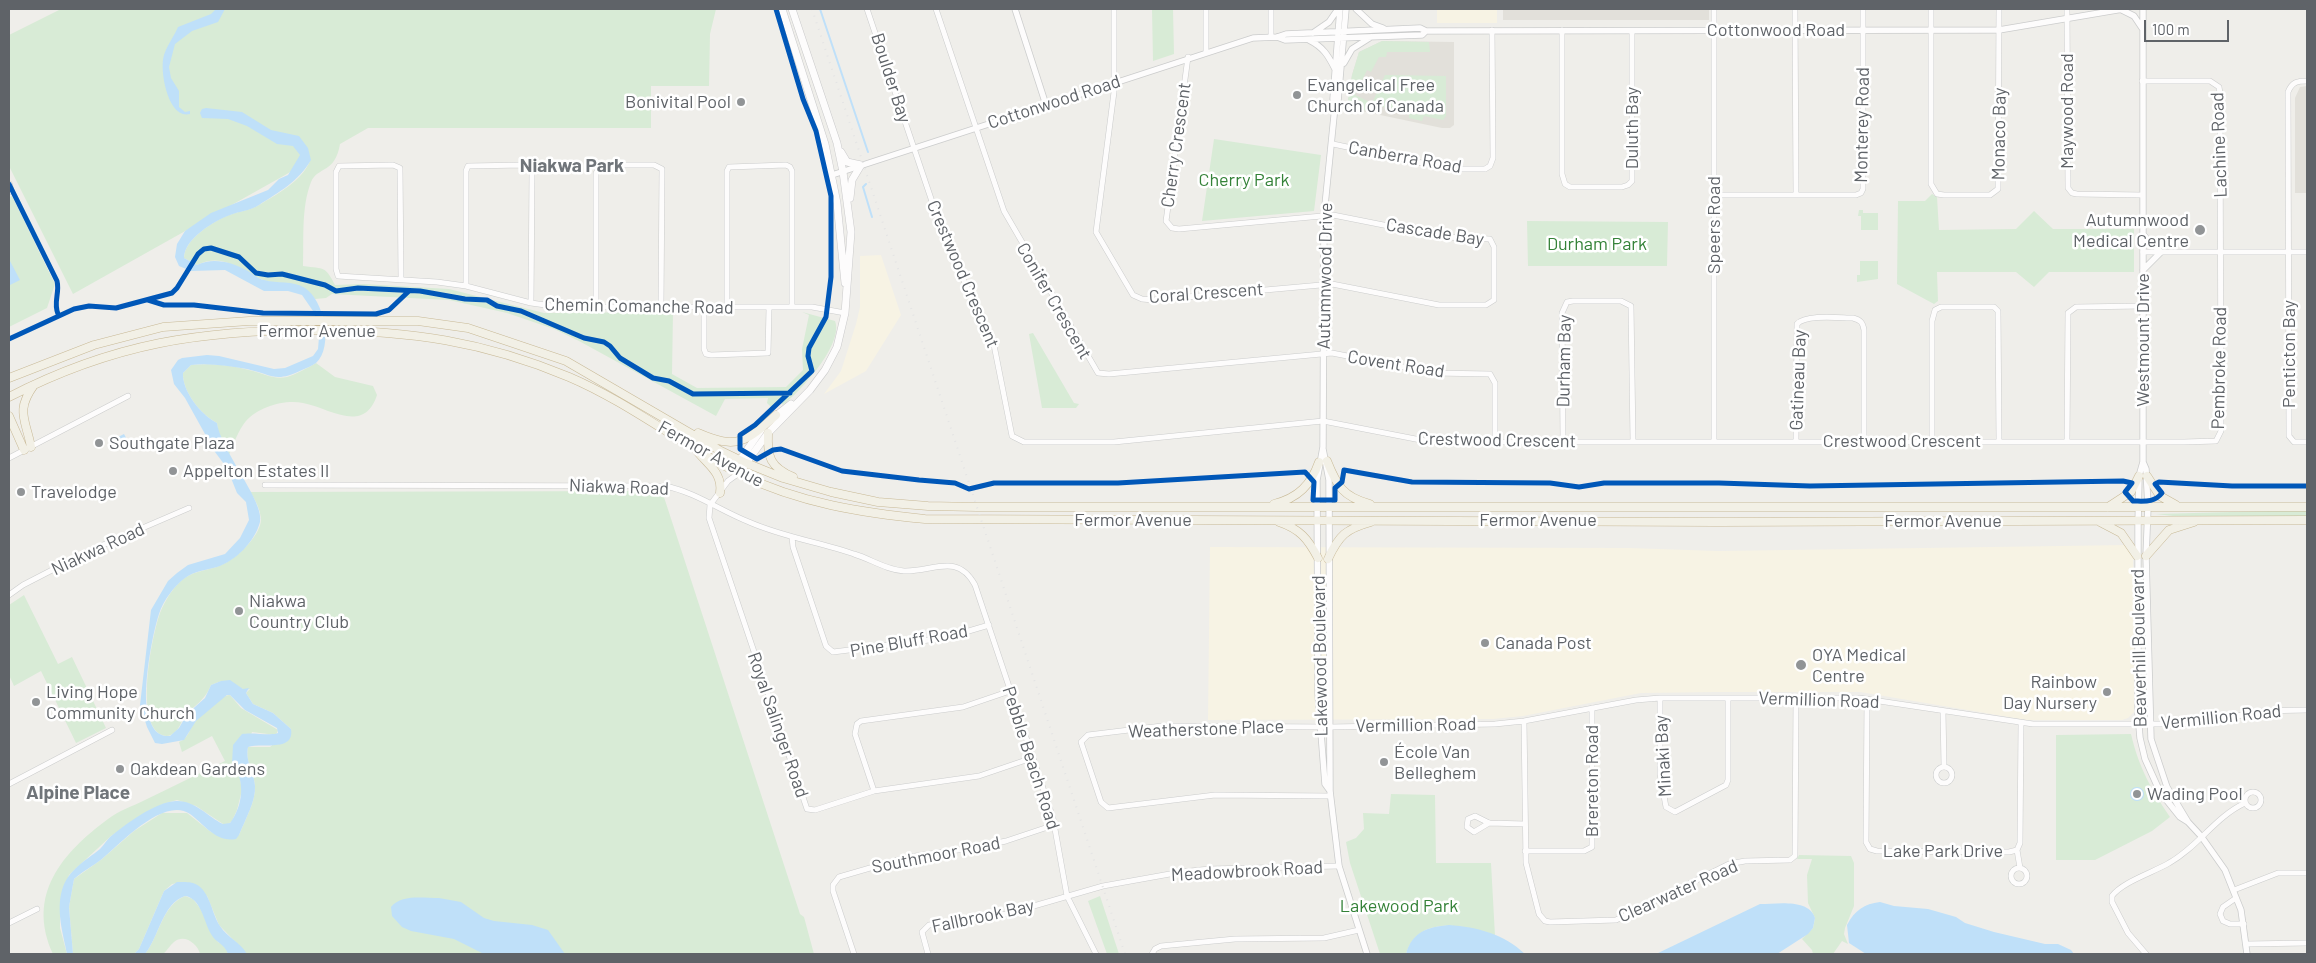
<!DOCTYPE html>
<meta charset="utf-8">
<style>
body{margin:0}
#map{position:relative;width:2316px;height:963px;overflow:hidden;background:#efeeea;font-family:Barlow,sans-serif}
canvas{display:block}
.frame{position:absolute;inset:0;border:10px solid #5f6368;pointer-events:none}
.scale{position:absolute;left:2144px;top:20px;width:85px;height:22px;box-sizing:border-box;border:2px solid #5f6368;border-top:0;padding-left:6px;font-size:15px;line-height:18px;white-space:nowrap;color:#5f6368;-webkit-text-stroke:4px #fff;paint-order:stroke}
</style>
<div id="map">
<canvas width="2316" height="963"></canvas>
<div class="frame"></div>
<div class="scale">100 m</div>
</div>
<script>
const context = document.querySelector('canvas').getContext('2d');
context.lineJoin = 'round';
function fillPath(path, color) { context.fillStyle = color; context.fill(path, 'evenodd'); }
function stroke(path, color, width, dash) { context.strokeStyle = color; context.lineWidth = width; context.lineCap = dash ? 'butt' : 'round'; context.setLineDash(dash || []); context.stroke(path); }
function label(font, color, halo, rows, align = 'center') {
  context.font = font + ' Barlow,sans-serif'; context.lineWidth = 5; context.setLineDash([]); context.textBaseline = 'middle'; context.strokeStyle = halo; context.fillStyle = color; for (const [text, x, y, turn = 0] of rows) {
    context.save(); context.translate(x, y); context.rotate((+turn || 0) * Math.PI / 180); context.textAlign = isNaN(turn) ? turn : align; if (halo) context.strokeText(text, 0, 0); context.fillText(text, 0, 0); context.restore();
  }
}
const commercial = new Path2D(`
 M 1437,9 L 1497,9 L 1497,23 L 1437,23 Z
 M 881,255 L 901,315 L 866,371 L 824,394 L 841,371 L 856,324 L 860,307 L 860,256 Z
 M 2128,545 L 2133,557 L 2134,712 L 2128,718 L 2122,720 L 2027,720 L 1860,692 L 1716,692 L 1641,693 L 1523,716 L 1493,719 L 1208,720 L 1210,547 L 1629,548 L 1718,551 Z`);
const education = new Path2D(`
 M 1503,9 L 1709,9 L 1709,20 L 1503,20 Z
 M 1382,41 L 1454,42 L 1454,125 L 1450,128 L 1442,128 L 1347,108 L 1352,75 L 1359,52 Z
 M 2307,86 L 2307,193 L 2295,193 L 2295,98 L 2300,87 Z`);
const green = new Path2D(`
 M 61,9 L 716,9 L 710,34 L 709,86 L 651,86 L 651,128 L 368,128 L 340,144 C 335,174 318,166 311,182 C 301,208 304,239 303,266 C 325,269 325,266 335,285 L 364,284 L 449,289 L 544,313 L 673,312 L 672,374 L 697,388 L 786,387 L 803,370 L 802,349 L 809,315 L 802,312 L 835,321 C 844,344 800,392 783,405 L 779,400 L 771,407 L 767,403 L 768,398 L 725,399 L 716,416 L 579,341 L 554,329 L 507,313 L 449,300 L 332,294 L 326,298 L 315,299 C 298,277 285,287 263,280 C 239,271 224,252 197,265 L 184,258 C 184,239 214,221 229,215 C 239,211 249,211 259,205 C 277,194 301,182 310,161 L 73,294 L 9,166 L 9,35 Z
 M 1152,9 L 1173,9 L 1174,54 L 1153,61 Z
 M 1382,41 L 1429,42 L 1430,52 L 1387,52 L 1386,57 L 1379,57 L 1371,72 L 1367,70 L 1355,95 L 1372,103 L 1385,75 L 1446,76 L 1446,116 L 1443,120 L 1424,116 L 1422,121 L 1409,118 L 1409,113 L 1379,106 L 1377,113 L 1347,106 L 1352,75 L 1359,52 Z
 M 1214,139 L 1321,155 L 1314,211 L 1202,221 Z
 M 1932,194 L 1937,197 L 1939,230 L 2016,229 L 2034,211 L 2053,229 L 2134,229 L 2134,272 L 2049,272 L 2034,287 L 2016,272 L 1937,272 L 1938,301 L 1934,304 L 1897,284 L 1898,201 L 1925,201 Z
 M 12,196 L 55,284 L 47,308 L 9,327 L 9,197 Z
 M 1859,210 L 1863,210 L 1863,213 L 1878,213 L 1878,230 L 1861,230 L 1861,216 L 1858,216 Z
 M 1527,221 L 1668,222 L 1667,266 L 1528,266 Z
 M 1860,261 L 1878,261 L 1878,279 L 1857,282 L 1857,275 L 1860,275 Z
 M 1033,333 L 1074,403 L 1079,404 L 1076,408 L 1042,408 L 1029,334 Z
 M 316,363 L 335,377 L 373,386 L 377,395 C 364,435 330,408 303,403 C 285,399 258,407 246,421 C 238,431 234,443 229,455 L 218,431 L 217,423 C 201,415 182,391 183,373 L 191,365 C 209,363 231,365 249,370 C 263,373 273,380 287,377 C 297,374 307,368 316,363 Z
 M 662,491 L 800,914 L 804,917 L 814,954 L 247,954 L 219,925 L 207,896 L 185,882 L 172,884 L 164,891 L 139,949 L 134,954 L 73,954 L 69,907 L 74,879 L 102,859 L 134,831 L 162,813 L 187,813 L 211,832 L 239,835 C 245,820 256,801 255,786 C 254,771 245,762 248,747 L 270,747 L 291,729 L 273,713 L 253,704 L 246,693 L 250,689 L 245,690 C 229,682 229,677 211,685 C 204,702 195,704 185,716 C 181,721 180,728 175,732 C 171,736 167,737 162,735 C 134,724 152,635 160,613 C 165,600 175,584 186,577 C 196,571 208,570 219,566 C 234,561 260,537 261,520 C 261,511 255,499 250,492 Z
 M 2307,510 L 2307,516 L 2173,516 L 2156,514 Z
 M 24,595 L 58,664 L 72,657 L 106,728 L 76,743 L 41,671 L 14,686 L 9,675 L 9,605 Z
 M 230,695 L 241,708 L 278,730 L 276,735 L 252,732 L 239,773 L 242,790 L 237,810 L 232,821 L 227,825 L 223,824 L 196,806 L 177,800 L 163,804 L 111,836 L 69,875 L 60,908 L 60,928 L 67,954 L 53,954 C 26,895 62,853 108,819 C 118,811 133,806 145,800 C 172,787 198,774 225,761 L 212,736 L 182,752 L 179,742 C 189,738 189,729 196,721 C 203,713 219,696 230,695 Z
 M 2131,734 C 2139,768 2151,789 2170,817 L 2152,831 L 2095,860 L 2056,860 L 2056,735 Z
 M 1391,794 L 1435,795 L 1436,863 L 1491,863 L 1495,936 C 1465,924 1417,915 1406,954 L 1380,954 L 1350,863 L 1346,842 L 1356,838 L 1364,829 L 1363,813 L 1389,814 Z
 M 1799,855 L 1851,856 L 1854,863 L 1854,906 L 1845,928 L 1844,934 L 1848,944 L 1842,941 L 1833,954 L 1813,954 L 1812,950 L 1802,939 L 1813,928 L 1815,918 L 1808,903 L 1807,875 L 1812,859 L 1797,859 Z
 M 185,896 L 193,899 L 200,908 L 218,942 L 225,945 L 228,954 L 200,954 C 198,944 184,933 174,942 C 170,945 167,951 163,954 L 145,954 C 159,937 162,905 185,896 Z
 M 1100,896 L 1119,954 L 1107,954 L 1088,901 Z`);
const water = new Path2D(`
 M 216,9 L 225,9 L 218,22 L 192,31 L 175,44 L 169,67 L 171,78 L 179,91 L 179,107 L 185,112 L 190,111 L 190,114 C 168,120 159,70 164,55 C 167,46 174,36 178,27 L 211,14 Z
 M 206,108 L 242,112 L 271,130 L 299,136 L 308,148 L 311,160 C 298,182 279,192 259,205 C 250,211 240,211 230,215 C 214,221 184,239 184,258 L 197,265 C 213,257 232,262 248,271 C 253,274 258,279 264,280 C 278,284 292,280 305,288 C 324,300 334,347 316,363 C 312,366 306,368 302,370 C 275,383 273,375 247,369 C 229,366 209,363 191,365 L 183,373 C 182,391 201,415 217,423 C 221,451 265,502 260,522 C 255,541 236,561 217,567 C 207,570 194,571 185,578 C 174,586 163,601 159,614 C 152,635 143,687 147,708 C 150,722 153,737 170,736 L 179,728 L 187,714 L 205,698 L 211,685 L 221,681 L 230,680 L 243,689 L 249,688 L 246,693 L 253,704 L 273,713 L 291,729 C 295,753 260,742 248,747 C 245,762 254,771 255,786 C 256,801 245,820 239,835 L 236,839 C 216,843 204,824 190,814 C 164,796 120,844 102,859 C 93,866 83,871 74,879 L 69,907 L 73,954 L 67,954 C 63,934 56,911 62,890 C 68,870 85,861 100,849 C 104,845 106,841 110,837 C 126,824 155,802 176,801 C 195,800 208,817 223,824 L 230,823 C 243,806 246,780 232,764 L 233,745 L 242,734 C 252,732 272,736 278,733 L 277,728 L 245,710 L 230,695 L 227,695 L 196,721 L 184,740 L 162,744 L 155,743 L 147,727 L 140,705 L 151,610 L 168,581 L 177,573 L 188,565 L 225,554 L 240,538 L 249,520 L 246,502 L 237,493 L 227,468 L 215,452 L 185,398 L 174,384 L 171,370 L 178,360 L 182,358 L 207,355 L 219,356 L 274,369 L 285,368 L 313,356 L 318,349 L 319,337 L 313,311 L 302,295 L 288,291 L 264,291 L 225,270 L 191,271 L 179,266 L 175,257 L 177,244 L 185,231 L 211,213 L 268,190 L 279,179 L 288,175 L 300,155 L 293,146 L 277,144 L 247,126 L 228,119 L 202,118 L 200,113 L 202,109 Z
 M 10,261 L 20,280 L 10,285 L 9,282 Z
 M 124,434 L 130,445 L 121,449 L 116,438 Z
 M2130 794a7 7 0 1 1 14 0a7 7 0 1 1-14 0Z
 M 177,882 C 184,882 193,881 199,886 C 211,896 212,914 220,926 C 228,938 240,942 247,954 L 228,954 C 224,943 216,943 211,934 C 204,922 201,898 185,896 C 162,904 159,937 145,954 L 134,954 L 139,949 L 164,891 Z
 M 439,898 L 461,902 L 484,918 L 494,921 L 532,925 L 548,930 L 565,954 L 484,954 L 454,939 L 411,931 L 402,927 L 392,916 L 391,907 C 401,894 423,898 439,898 Z
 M 1880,902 L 1894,906 L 1928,909 L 1956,917 L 1965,923 L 1994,932 L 2045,944 L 2058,944 L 2071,950 L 2074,954 L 1866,954 L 1849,943 L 1847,925 C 1855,910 1864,904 1880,902 Z
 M 1760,904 C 1776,904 1809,898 1815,918 L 1813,928 L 1808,934 L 1777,954 L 1656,954 Z
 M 1449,925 C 1477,927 1504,934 1525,954 L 1406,954 C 1412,932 1427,927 1449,925 Z`);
const pier = new Path2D(`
 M 311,313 L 325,313 L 328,336 L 316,336 Z`);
const stream = new Path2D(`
 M 820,9 L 868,152
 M 866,184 L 863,187 L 872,217`);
const minor = new Path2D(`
 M 867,9 L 947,246 L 993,340 L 1012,436 L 1024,442 L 1114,442 L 1323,421 L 1431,442 L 2184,442 L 2216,441 L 2221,431 L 2220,93 L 2219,87 L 2210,81 L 2142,81
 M 936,9 L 1004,211 L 1098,373 L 1109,374 L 1332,353 L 1434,373 L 1490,374 L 1495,383 L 1495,441
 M 1114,9 L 1114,92 L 1096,232 L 1133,295 L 1142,299 L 1153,300 L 1332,284 L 1439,305 L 1486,305 L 1494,300 L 1494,247 L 1490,239 L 1444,237 L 1333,215 L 1179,229 L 1172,228 L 1166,221 L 1167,214 L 1188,57
 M 1206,9 L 1206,51
 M 1714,9 L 1714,441
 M 1795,9 L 1796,195
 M 1931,9 L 1931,184 L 1937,194 L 1944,195 L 1990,195 L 1998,189 L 1999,9
 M 2067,9 L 2068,188 L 2072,193 L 2077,194 L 2142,195
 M 1562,30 L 1562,174 L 1565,184 L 1570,187 L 1622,187 L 1628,185 L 1632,181 L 1632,31
 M 1271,37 L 1271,9
 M 2307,81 C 2297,81 2292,82 2288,92 L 2289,431 L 2289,436 L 2294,442 L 2307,442
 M 1333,144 L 1450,169 L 1485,169 L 1490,166 L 1493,158 L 1492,30
 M 1714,195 L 1856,195 L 1861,193 L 1863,189 L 1863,9
 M 2143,252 L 2307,252
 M 401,278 L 400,168 L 393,165 L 339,166 L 336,172 L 336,269 L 338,276 L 437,282 L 466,286 L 531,303 L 560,307 L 812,307 L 845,313
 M 466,286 L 466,171 L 468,166 L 524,165 L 530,167 L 532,172 L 531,303
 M 596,307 L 596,173 L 601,165 L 654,165 L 662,169 L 661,306
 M 704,307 L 704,349 L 706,354 L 711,355 L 768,353 L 769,308
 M 727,307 L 727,171 L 729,167 L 786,165 L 790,167 L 792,171 L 792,307
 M 1563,441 L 1562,313 L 1567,302 L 1573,301 L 1621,301 L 1631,306 L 1633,441
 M 1796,441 L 1797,324 C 1806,314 1840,318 1853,318 C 1861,320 1863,323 1864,330 L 1864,441
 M 1932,441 L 1932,321 L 1935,310 L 1941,307 L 1994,307 L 1998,311 L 1999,441
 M 2067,441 L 2068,313 L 2076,307 L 2143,306
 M 9,458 L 128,396
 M 265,485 L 665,486 C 695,492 721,511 749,522 C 783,537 819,542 854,554 C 871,559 886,570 904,571 C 933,572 957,552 975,585 L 1053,818 L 1067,896 L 1096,954
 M 710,505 L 709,518 L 807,809 L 815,810 L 874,791 L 979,776 L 1032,758
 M 710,505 L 728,481 L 739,473
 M 792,537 L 793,547 L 826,646 L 833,652 L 945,638 L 989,625
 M 9,595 L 23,585 L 89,551 L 189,508
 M 1660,698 L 1660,774 L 1666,807 L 1675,812 L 1726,785 L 1728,780 L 1728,698
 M 1867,699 L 1866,842 L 1870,849 L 1877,851 L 2009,852 L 2017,850
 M 1943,712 L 1944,766
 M 1524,721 L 1526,863 L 1539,914 L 1545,921 L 1550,922 L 1616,920 L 1729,864 L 1745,861 L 1790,860 L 1795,856 L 1796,698
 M1936 775a8 8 0 1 1 16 0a8 8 0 1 1-16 0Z
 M 9,784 L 112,730
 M 874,791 L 855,734 L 857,724 L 861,721 L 963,707 L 1010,691
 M2245 800a8 8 0 1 1 16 0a8 8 0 1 1-16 0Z
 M 1330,796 L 1215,795 L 1108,808 L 1101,802 L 1081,742 L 1088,735 L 1162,726 L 1330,727 L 1495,724 L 1524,721 L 1636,700 L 1660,698 L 1859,698 L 2033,724 L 2182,724 L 2212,722 L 2259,711 L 2307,710
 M 1489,823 L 1474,832 L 1467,827 L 1468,819 L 1475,816 L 1489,823 L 1525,824
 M 1525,851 L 1584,851 L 1592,847 L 1592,708
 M2011 876a8 8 0 1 1 16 0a8 8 0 1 1-16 0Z
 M 2020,868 L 2017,850 L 2020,843 L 2021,724
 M 2234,890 L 2278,873 L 2307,873
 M 2236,898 L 2223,907 L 2220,914 L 2223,921 L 2230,924 L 2244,924
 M 9,923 L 37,909
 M 2247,944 L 2307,943
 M 854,954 L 833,891 L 833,885 L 839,877 L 908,857 L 972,848 L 1006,841 L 1054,825
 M 928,954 L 922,932 L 929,925 L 1006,914 L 1103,886 L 1181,872 L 1209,869 L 1339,866
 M 1152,954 L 1155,949 L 1161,946 L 1235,939 L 1324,938 L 1359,930
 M 2146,954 L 2128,933 L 2112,902 L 2112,896 C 2122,882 2154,872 2169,863 C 2198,847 2215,817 2245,803`);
const tertiary = new Path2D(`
 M 1015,9 L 1046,105
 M 1356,9 L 1372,24 L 1383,28
 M 2120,9 L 2134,16 L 2142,28
 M 2143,9 L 2143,462 L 2139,476 L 2138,526 L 2138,714 L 2140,738 L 2145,759 L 2160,792 L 2180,817 L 2188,822 L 2201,836 L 2225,870 L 2241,910 L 2247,954
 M 1313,33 L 1329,22 L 1338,9
 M 1277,37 L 1285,40 L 1422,35 L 1426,31
 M 1309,40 C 1323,47 1328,55 1335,69
 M 1344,63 L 1352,49 L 1371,37
 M 1335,106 L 1333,99 L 1340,9
 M 832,175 L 1253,38 L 1277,37 L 1286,34 L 1420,28 L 1426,31 L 1999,30 L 2123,9
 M 9,184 L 11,191
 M 2143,234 L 2149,242 L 2161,252 L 2143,270
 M 1323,449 L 1329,480 L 1330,791 L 1339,866 L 1367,954
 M 2143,462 L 2146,469 L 2148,507 L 2146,556 L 2151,739 L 2167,787 L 2188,822
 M 1330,791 L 1325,784 L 1318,695 L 1317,480 L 1323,447 L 1324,215 L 1335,106 L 1338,101 L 1346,9`);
const secondary = new Path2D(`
 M 782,9 L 825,144 L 837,203 L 845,283
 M 841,152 L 847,162 L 861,165 L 852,180 L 850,198
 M 772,419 L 791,404
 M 733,470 L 761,430
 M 739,473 L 768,433 L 810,390 L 825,370 L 837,347 L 845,313 L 851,232 L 843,172 L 837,143 L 792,9`);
const trunk = new Path2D(`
 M 9,378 L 94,345 L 163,327 L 249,321 L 418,321 L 468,328 L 566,361 L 719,450 L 746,463 L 783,478 L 831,492 L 878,502 L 928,506 L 977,507 L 2307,507
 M 9,397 C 114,343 201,330 318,330 C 410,331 483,341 569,377 C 630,403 683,446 742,475 C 799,503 863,513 925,519 L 1717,522 L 2307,520
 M 9,416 L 24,450
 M 698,433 C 737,450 746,442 776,415
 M 768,433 C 767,457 770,467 793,477
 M 31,447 C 26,420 15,411 34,385
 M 697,451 C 708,465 723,473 720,493
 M 1327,461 C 1337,486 1343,497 1370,504
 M 2147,476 L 2160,496 L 2176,505
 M 1274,504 C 1298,498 1311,485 1319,462
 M 2108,507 L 2131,492 L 2139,476
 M 1279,522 C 1300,529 1308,539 1318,558
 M 2100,522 L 2121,533 L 2137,556
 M 2146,556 L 2169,530 L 2194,522
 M 1328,559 C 1339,535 1346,529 1371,522`);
const rail = new Path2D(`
 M 812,9 L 1125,954`);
const cycleway = new Path2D(`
 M 776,9 L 803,99 L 816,131 L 831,196 L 831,277 L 826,317 L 809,348 L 808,356 L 812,371 L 755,425 L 740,435 L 740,449 L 757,459 L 773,450 L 781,449 L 842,471 L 919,480 L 955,483 L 969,489 L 994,483 L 1118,483 L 1305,472 L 1314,482 L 1313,500 L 1335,500 L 1335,488 L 1342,482 L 1344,470 L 1412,482 L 1550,483 L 1579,487 L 1604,483 L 1719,483 L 1810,486 L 2123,481 L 2132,483 L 2125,492 L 2133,501 C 2144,501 2154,503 2162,493 L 2155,484 L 2159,482 L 2232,486 L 2307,486
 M 9,184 L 57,281 C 60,293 53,302 58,314
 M 148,300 L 164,305 L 194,305 L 263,313 L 376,314 L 389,310 L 409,291
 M 9,339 L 74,309 L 89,306 L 116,308 L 172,293 L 177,288 L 198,254 L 204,249 L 211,248 L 239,257 L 256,273 L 268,275 L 282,274 L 325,285 L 336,291 L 358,288 L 420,291 L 465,299 L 487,300 L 497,306 L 521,311 L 584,338 L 604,342 L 610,346 L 620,358 L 653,378 L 669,381 L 693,394 L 790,393`);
const markers = [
 [1297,95,5,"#919496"],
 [741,102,5,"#919496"],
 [2200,230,6,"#919496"],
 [99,443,5,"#919496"],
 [173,471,5,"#919496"],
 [21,492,5,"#919496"],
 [239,611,5,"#919496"],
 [1485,643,5,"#919496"],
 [1801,665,6,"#919496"],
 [2107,692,5,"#919496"],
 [36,702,5,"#919496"],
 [1384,762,5,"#919496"],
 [120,769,5,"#919496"],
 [2137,794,5,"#919496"]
];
const streetNames = [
 ["Cottonwood Road",1776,30],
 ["Boulder Bay",891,78,72],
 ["Cottonwood Road",1054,102,-18],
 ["Maywood Road",2067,111,-90],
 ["Monterey Road",1862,125,-89],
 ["Duluth Bay",1632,128,-90],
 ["Monaco Bay",1999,134,-89],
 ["Cherry Crescent",1176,145,-82],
 ["Lachine Road",2219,145,-92],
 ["Canberra Road",1405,157,10],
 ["Speers Road",1714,225,-90],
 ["Cascade Bay",1435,232,9],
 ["Crestwood Crescent",963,274,67],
 ["Autumnwood Drive",1325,276,-89],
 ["Coral Crescent",1206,293,-4],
 ["Conifer Crescent",1054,301,60],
 ["Chemin Comanche Road",639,306,1],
 ["Fermor Avenue",317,331],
 ["Westmount Drive",2143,340,-90],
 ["Penticton Bay",2289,354,-90],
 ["Durham Bay",1564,361,-89],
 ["Covent Road",1396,364,9],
 ["Pembroke Road",2219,368,-89],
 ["Gatineau Bay",1798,380,-88],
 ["Crestwood Crescent",1497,440,1],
 ["Crestwood Crescent",1902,441],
 ["Fermor Avenue",711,454,29],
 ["Niakwa Road",619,487,2],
 ["Fermor Avenue",1133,520],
 ["Fermor Avenue",1538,520],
 ["Fermor Avenue",1943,521],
 ["Niakwa Road",98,549,-25],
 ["Pine Bluff Road",909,641,-10],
 ["Beaverhill Boulevard",2139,648,-91],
 ["Lakewood Boulevard",1320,656,-91],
 ["Vermillion Road",1819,700,2],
 ["Vermillion Road",2221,717,-6],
 ["Royal Salinger Road",778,725,71],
 ["Vermillion Road",1416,725,-1],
 ["Weatherstone Place",1206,729,-2],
 ["Minaki Bay",1663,756,-93],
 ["Pebble Beach Road",1031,758,72],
 ["Brereton Road",1592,781,-90],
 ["Lake Park Drive",1943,851],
 ["Southmoor Road",936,855,-11],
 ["Meadowbrook Road",1247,871,-3],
 ["Clearwater Road",1678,891,-24],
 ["Fallbrook Bay",983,916,-12]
];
const poiNames = [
 ["Evangelical Free",1307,85],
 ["Church of Canada",1307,106],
 ["Bonivital Pool",731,102,"right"],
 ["Autumnwood",2189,220,"right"],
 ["Medical Centre",2189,241,"right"],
 ["Southgate Plaza",109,443],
 ["Appelton Estates II",183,471],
 ["Travelodge",31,492],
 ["Niakwa",249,601],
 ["Country Club",249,622],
 ["Canada Post",1495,643],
 ["OYA Medical",1812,655],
 ["Centre",1812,676],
 ["Rainbow",2097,682,"right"],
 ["Day Nursery",2097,703,"right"],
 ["Living Hope",46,692],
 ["Community Church",46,713],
 ["École Van",1394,752],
 ["Belleghem",1394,773],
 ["Oakdean Gardens",130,769],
 ["Wading Pool",2147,794]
];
const parkNames = [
 ["Cherry Park",1244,180],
 ["Durham Park",1597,244],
 ["Lakewood Park",1399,906]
];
const neighbourhoodNames = [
 ["Niakwa Park",572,166],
 ["Alpine Place",78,793]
];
fillPath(commercial, '#f7f3e4');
fillPath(education, '#e2e0da');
fillPath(green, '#d8ebd6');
fillPath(water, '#bfe0f9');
fillPath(pier, '#efeeea');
stroke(stream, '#bfe0f9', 2);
stroke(minor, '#cbcccc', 6);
stroke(tertiary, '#cbcccc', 7);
stroke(secondary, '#cacacb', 8);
stroke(trunk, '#c8b996', 9);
stroke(minor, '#fdfcfc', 5);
stroke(tertiary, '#fdfcfc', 5.5);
stroke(secondary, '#fdfcfc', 7);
stroke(trunk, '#f2f0e6', 8);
stroke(rail, '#e4e4e4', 2, [1, 6]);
stroke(cycleway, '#0057b8', 5);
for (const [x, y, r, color] of markers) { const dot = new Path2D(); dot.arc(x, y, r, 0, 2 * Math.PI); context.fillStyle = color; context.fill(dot); stroke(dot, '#fff', 2); }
label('18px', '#5f6368', '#fff', streetNames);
label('18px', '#5f6368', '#fff', poiNames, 'left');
label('18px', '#348238', '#fff', parkNames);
label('bold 19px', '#70757a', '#fff', neighbourhoodNames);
</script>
